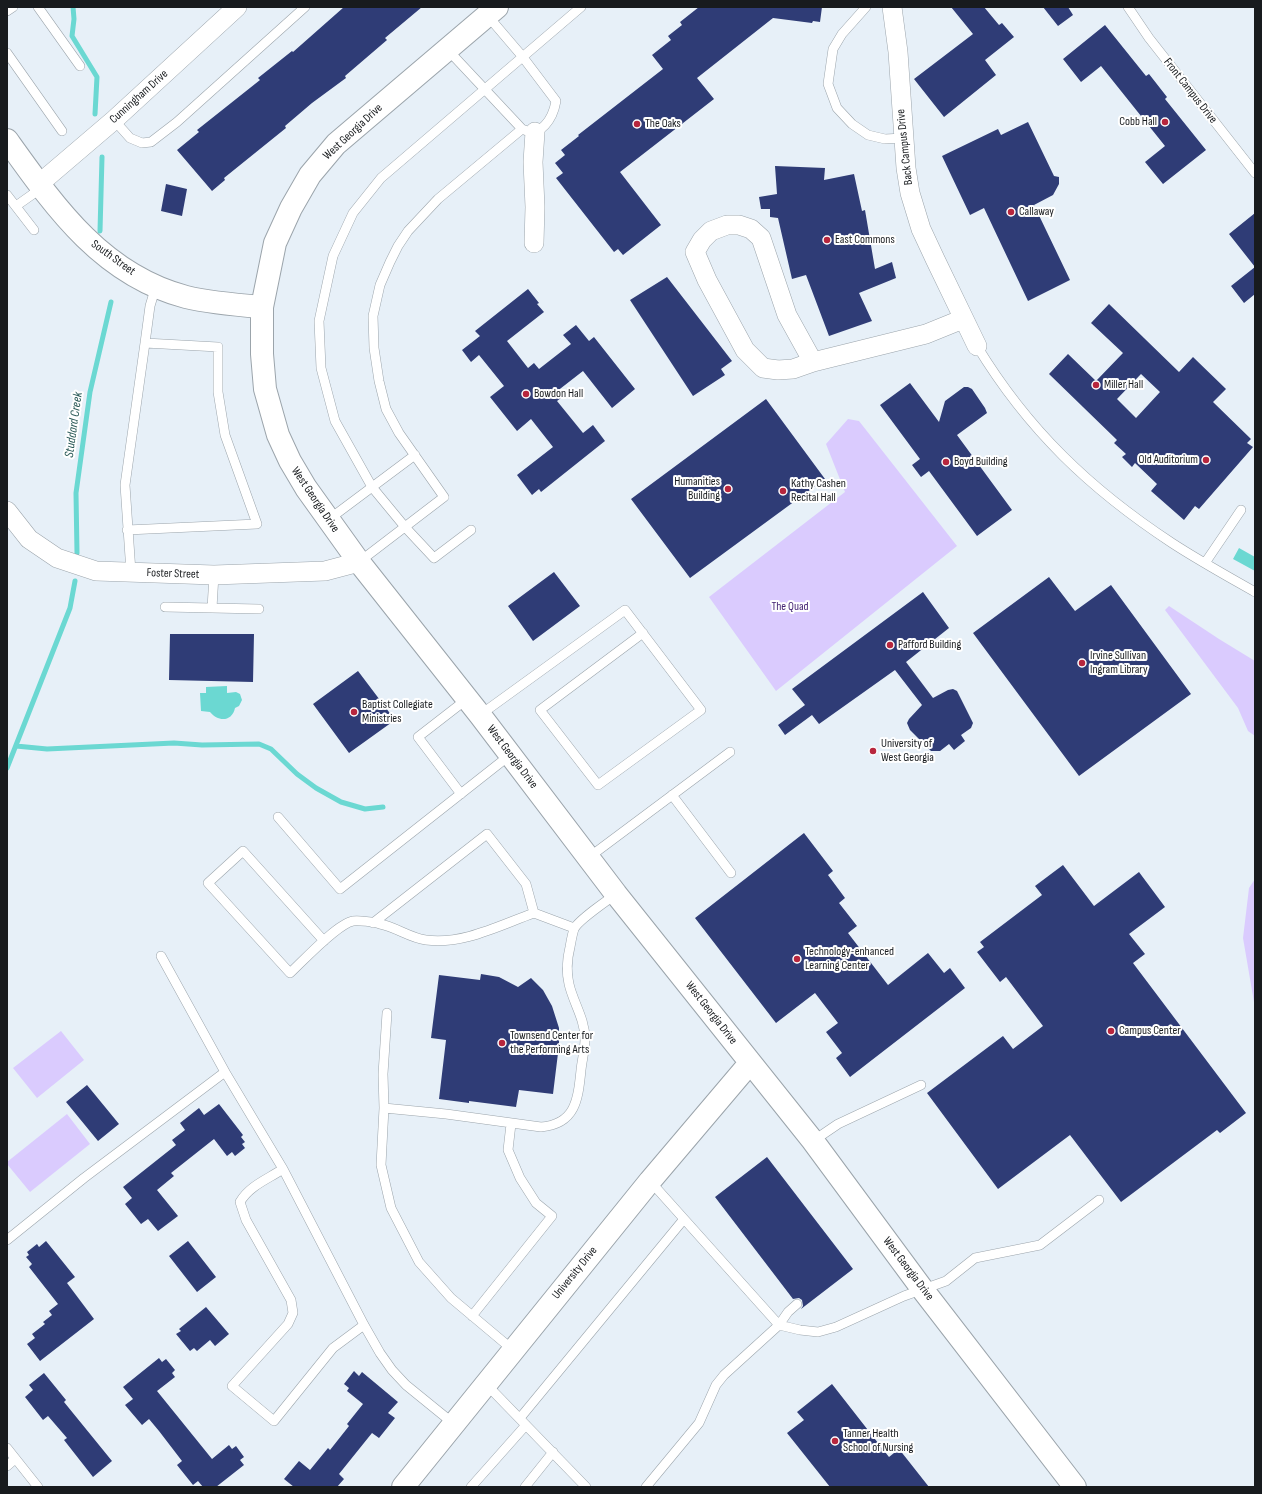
<!DOCTYPE html>
<style>
body{margin:0}
#map{position:relative;width:1262px;height:1494px;overflow:hidden;background:#e7f0f8;font-family:"Sofia Sans Condensed",sans-serif}
canvas{display:block}
.frame{position:absolute;inset:0;border:8px solid #181b1e;pointer-events:none}
</style>
<div id="map">
<canvas width="1262" height="1494"></canvas>
<div class="frame"></div>
</div>
<script>
const context = document.querySelector('canvas').getContext('2d');
context.lineJoin = 'round';
function fillPath(path, color) { context.fillStyle = color; context.fill(path, 'evenodd'); }
function stroke(path, color, width, dash) { context.strokeStyle = color; context.lineWidth = width; context.lineCap = dash ? 'butt' : 'round'; context.setLineDash(dash || []); context.stroke(path); }
function label(font, color, halo, rows, align = 'center') {
  context.font = font + ' "Sofia Sans Condensed",sans-serif'; context.lineWidth = 4; context.setLineDash([]); context.textBaseline = 'middle'; context.strokeStyle = halo; context.fillStyle = color; for (const [text, x, y, turn = 0] of rows) {
    context.save(); context.translate(x, y); context.rotate((+turn || 0) * Math.PI / 180); context.textAlign = isNaN(turn) ? turn : align; if (halo) context.strokeText(text, 0, 0); context.fillText(text, 0, 0); context.restore();
  }
}
const green = new Path2D(`
 M 848,419 L 859,421 L 957,546 L 776,691 L 709,597 L 845,492 L 826,444 Z
 M 1169,606 L 1219,639 L 1255,661 L 1255,736 L 1248,731 L 1238,708 L 1165,610 Z
 M 1255,879 L 1255,1008 L 1243,938 L 1249,888 Z
 M 61,1031 L 84,1060 L 37,1098 L 13,1068 Z
 M 67,1114 L 90,1144 L 30,1192 L 7,1164 L 7,1162 Z`);
const water = new Path2D(`
 M 1239,548 L 1255,557 L 1255,571 L 1233,559 Z
 M 227,686 L 227,693 L 236,692 L 240,694 L 242,700 L 239,706 L 235,708 C 232,722 218,722 210,712 L 201,711 L 200,693 L 206,693 L 206,687 Z`);
const stream = new Path2D(`
 M 73,7 L 74,19 L 72,36 L 97,77 L 95,114
 M 100,231 L 102,157
 M 77,553 L 76,493 L 90,392 L 111,302
 M 16,746 L 47,749 L 174,743 L 202,745 L 259,744 L 271,749 L 297,774 L 316,788 L 341,802 L 365,809 L 383,807
 M 7,768 L 70,608 L 75,581`);
const building = new Path2D(`
 M 344,7 L 422,7 L 385,38 L 387,40 L 345,76 L 346,78 L 312,103 L 285,126 L 286,128 L 224,178 L 225,180 L 212,191 L 177,150 L 199,132 L 197,130 L 260,80 L 258,78 L 292,51 L 293,52 Z
 M 699,7 L 822,7 L 820,22 L 813,21 L 812,23 L 773,18 L 697,78 L 714,99 L 620,172 L 661,225 L 623,255 L 618,249 L 614,252 L 556,178 L 563,173 L 555,163 L 565,155 L 561,150 L 579,136 L 578,135 L 663,69 L 652,55 L 671,40 L 668,36 L 682,25 L 680,22 Z
 M 951,7 L 984,7 L 999,25 L 1002,23 L 1014,37 L 985,60 L 996,75 L 944,117 L 914,79 L 973,34 Z
 M 1043,7 L 1068,7 L 1073,15 L 1058,26 Z
 M 1105,25 L 1146,76 L 1149,74 L 1167,97 L 1165,99 L 1206,150 L 1163,184 L 1145,162 L 1165,146 L 1101,66 L 1081,82 L 1063,59 Z
 M 1028,122 L 1054,176 L 1059,177 L 1059,184 L 1053,195 L 1034,205 L 1070,280 L 1028,301 L 984,208 L 970,215 L 942,156 L 998,129 L 1001,135 Z
 M 775,166 L 825,168 L 824,180 L 854,174 L 862,211 L 865,210 L 875,269 L 892,262 L 896,278 L 859,293 L 872,321 L 829,336 L 806,275 L 792,279 L 778,218 L 770,217 L 770,209 L 761,209 L 759,197 L 777,194 Z
 M 166,184 L 187,189 L 182,216 L 161,211 Z
 M 1255,213 L 1255,294 L 1244,303 L 1231,286 L 1255,267 L 1229,234 Z
 M 667,277 L 732,361 L 721,369 L 725,375 L 693,396 L 630,300 Z
 M 528,289 L 539,303 L 537,304 L 544,312 L 507,341 L 528,368 L 534,363 L 539,369 L 571,344 L 563,335 L 576,325 L 589,341 L 594,337 L 635,389 L 612,408 L 583,371 L 556,392 L 561,398 L 557,401 L 583,433 L 593,425 L 605,441 L 541,492 L 539,489 L 532,495 L 517,475 L 553,447 L 531,419 L 517,431 L 490,397 L 504,386 L 479,355 L 471,362 L 462,350 L 480,336 L 475,331 Z
 M 1109,304 L 1179,372 L 1193,357 L 1226,389 L 1213,402 L 1251,439 L 1247,443 L 1253,447 L 1199,509 L 1195,506 L 1184,520 L 1151,491 L 1157,484 L 1135,463 L 1132,467 L 1122,457 L 1126,454 L 1114,443 L 1117,440 L 1049,374 L 1068,354 L 1096,381 L 1123,353 L 1091,323 ZM 1141,374 L 1160,392 L 1136,418 L 1117,399 Z
 M 910,383 L 939,422 L 945,401 L 964,387 L 968,387 L 972,389 L 985,408 L 987,413 L 957,435 L 1012,510 L 977,536 L 929,471 L 921,477 L 912,465 L 920,459 L 880,405 Z
 M 766,399 L 825,479 L 690,578 L 631,499 Z
 M 554,572 L 580,606 L 533,641 L 508,606 Z
 M 1049,577 L 1075,611 L 1111,585 L 1191,694 L 1079,776 L 973,633 Z
 M 923,592 L 949,628 L 906,662 L 933,698 L 948,690 L 953,689 L 957,691 L 973,723 L 971,728 L 961,735 L 965,741 L 954,750 L 949,744 L 940,751 L 931,751 L 910,730 L 907,723 L 909,719 L 922,705 L 895,670 L 819,724 L 812,715 L 785,735 L 778,725 L 805,705 L 792,689 Z
 M 170,634 L 254,634 L 253,682 L 169,680 Z
 M 358,671 L 395,720 L 349,753 L 313,704 Z
 M 804,833 L 833,871 L 828,875 L 845,898 L 839,903 L 857,926 L 848,933 L 888,985 L 928,953 L 944,973 L 950,968 L 965,988 L 850,1077 L 836,1058 L 842,1053 L 826,1032 L 838,1023 L 815,993 L 776,1023 L 695,918 Z
 M 1063,865 L 1094,906 L 1139,872 L 1165,907 L 1129,934 L 1145,954 L 1133,963 L 1246,1113 L 1220,1133 L 1217,1130 L 1121,1202 L 1070,1135 L 998,1189 L 927,1093 L 1003,1036 L 1013,1049 L 1043,1026 L 1006,977 L 1000,982 L 977,952 L 984,947 L 980,942 L 1042,895 L 1035,886 Z
 M 481,974 L 499,977 L 518,987 L 531,978 L 543,990 L 552,1006 L 559,1028 L 559,1045 L 553,1094 L 519,1090 L 516,1107 L 469,1101 L 469,1103 L 439,1099 L 446,1040 L 431,1038 L 439,975 L 480,980 Z
 M 87,1085 L 119,1124 L 98,1141 L 66,1102 Z
 M 219,1104 L 243,1135 L 241,1137 L 245,1142 L 242,1144 L 245,1148 L 235,1156 L 232,1152 L 227,1156 L 214,1139 L 171,1173 L 174,1176 L 157,1190 L 178,1216 L 158,1231 L 148,1219 L 141,1224 L 125,1204 L 132,1198 L 123,1187 L 176,1145 L 172,1140 L 185,1130 L 180,1123 L 199,1108 L 204,1115 Z
 M 767,1157 L 853,1269 L 801,1309 L 803,1306 L 802,1300 L 799,1298 L 793,1299 L 715,1197 Z
 M 46,1241 L 75,1277 L 67,1283 L 94,1319 L 40,1361 L 27,1344 L 35,1338 L 32,1334 L 45,1324 L 43,1322 L 52,1315 L 49,1311 L 58,1304 L 29,1267 L 32,1264 L 26,1257 L 29,1255 L 27,1252 L 37,1244 L 39,1247 Z
 M 188,1241 L 216,1277 L 197,1292 L 169,1256 Z
 M 206,1307 L 229,1334 L 215,1346 L 210,1340 L 197,1351 L 194,1348 L 190,1351 L 176,1334 L 181,1331 L 179,1329 Z
 M 159,1358 L 162,1362 L 166,1359 L 175,1370 L 172,1373 L 175,1377 L 157,1391 L 212,1459 L 229,1445 L 232,1449 L 236,1446 L 244,1457 L 240,1460 L 244,1465 L 216,1487 L 203,1487 L 198,1481 L 193,1485 L 177,1465 L 182,1461 L 159,1431 L 149,1419 L 142,1425 L 125,1405 L 133,1399 L 123,1387 Z
 M 354,1371 L 359,1376 L 362,1372 L 398,1402 L 388,1413 L 395,1418 L 379,1438 L 372,1433 L 339,1474 L 344,1479 L 337,1487 L 294,1487 L 284,1479 L 299,1461 L 310,1470 L 328,1448 L 330,1450 L 349,1426 L 347,1424 L 363,1404 L 347,1391 L 349,1388 L 344,1384 Z
 M 44,1373 L 66,1400 L 64,1402 L 112,1461 L 93,1477 L 64,1440 L 67,1438 L 48,1416 L 43,1420 L 25,1397 L 33,1390 L 29,1385 Z
 M 832,1384 L 889,1457 L 899,1449 L 929,1487 L 830,1487 L 787,1433 L 804,1420 L 797,1412 Z`);
const lane = new Path2D(`
 M 38,7 L 80,66
 M 866,7 L 842,34 L 833,49 L 828,84 L 837,108 L 852,124 L 868,135 L 885,139 L 903,138
 M 1128,7 L 1149,38 L 1255,173
 M 7,11 L 13,7
 M 447,49 L 522,129 C 541,139 553,118 556,101 L 522,56 L 487,15
 M 7,53 L 62,131
 M 114,120 L 130,138 L 142,143 L 151,142 L 177,122 L 305,7
 M 7,195 L 34,230
 M 16,206 L 33,194 L 39,184
 M 977,346 C 1028,430 1090,489 1172,543 C 1198,560 1227,576 1255,592
 M 328,520 L 415,455
 M 127,530 L 257,524 L 225,435 L 218,392 L 218,347 L 145,343
 M 471,530 L 434,558 L 405,527 L 372,487 L 335,421 L 321,368 L 319,321 L 333,256 L 353,213 L 381,178 L 581,7
 M 359,562 L 444,497 L 399,433 L 386,409 L 379,381 L 374,348 L 373,316 L 380,285 L 390,262 L 398,246 L 408,231 L 438,199 L 522,129
 M 1205,563 L 1241,510
 M 131,572 L 125,485 L 145,343 L 150,306 L 156,286
 M 165,607 L 259,609
 M 212,608 L 214,575
 M 480,715 L 625,610 L 701,710 L 598,785 L 540,710 L 643,633
 M 461,794 L 418,737 L 467,699
 M 672,795 L 731,873
 M 278,817 L 340,889 L 510,755
 M 588,858 L 730,752
 M 373,923 L 487,834 L 526,884 L 534,913
 M 324,941 L 243,851 L 208,883 L 290,973 C 303,961 337,924 353,921 C 358,920 374,922 380,924 C 396,927 410,938 426,940 C 463,945 500,925 534,913 L 574,928
 M 161,956 L 225,1072
 M 384,1108 L 383,1074 L 387,1013
 M 813,1141 L 838,1124 L 921,1085
 M 283,1169 C 268,1179 249,1186 240,1202 L 246,1220 L 291,1300 L 293,1313 L 288,1324 L 232,1386 L 274,1421 L 333,1348 L 364,1325
 M 650,1181 L 779,1325 L 800,1330 L 818,1332 L 836,1327 L 904,1296 L 946,1281 L 975,1258 L 1040,1245 L 1099,1200
 M 7,1240 L 84,1178 L 225,1072 L 283,1169 L 364,1325 L 380,1353 L 392,1370 L 406,1385 L 454,1424
 M 472,1316 L 552,1216 L 536,1203 L 520,1178 L 508,1150 L 511,1124
 M 513,1350 L 451,1298 L 419,1262 L 391,1208 L 381,1165 L 384,1108 L 446,1114 L 541,1127 C 576,1124 578,1099 581,1070 C 582,1060 585,1049 585,1039 C 585,1019 573,1002 569,984 C 566,971 567,959 570,947 C 571,942 572,935 574,929 C 578,920 607,901 616,894
 M 486,1384 L 586,1487
 M 520,1418 L 684,1219
 M 7,1448 L 38,1487
 M 7,1466 L 15,1459
 M 471,1487 L 526,1425
 M 525,1487 L 553,1452
 M 646,1487 L 699,1423 L 716,1385 L 724,1375 L 779,1325 L 788,1312 L 797,1304`);
const street = new Path2D(`
 M 892,7 L 898,52 L 906,168 L 910,193 L 921,229 L 935,259 L 977,346
 M 39,184 L 114,120 L 237,7
 M 534,243 L 535,207 L 533,162 L 535,132
 M 813,362 L 787,315 L 761,238 L 751,229 L 739,225 L 727,225 L 711,231 L 702,240 L 695,252 L 707,280 L 745,350 L 763,368 L 778,370 L 793,369 L 813,362 L 926,334 L 963,319
 M 7,511 L 29,539 L 57,558 L 96,571 L 214,575 L 325,571 L 359,562`);
const secondary = new Path2D(`
 M 497,7 L 336,144 L 310,175 L 291,208 L 275,243 L 262,307 L 262,354 L 265,389 L 278,435 L 290,461 L 306,488 L 359,562 L 480,715 L 616,894 L 813,1141 L 923,1290 L 1075,1487
 M 7,140 C 55,207 102,275 186,297 C 211,303 237,305 262,307
 M 403,1487 L 650,1181 L 750,1063`);
const markers = [
 [1165,122,4,"#b7263d"],
 [637,124,4,"#b7263d"],
 [1011,212,4,"#b7263d"],
 [827,240,4,"#b7263d"],
 [1096,385,4,"#b7263d"],
 [526,394,4,"#b7263d"],
 [1206,460,4,"#b7263d"],
 [946,462,4,"#b7263d"],
 [728,489,4,"#b7263d"],
 [783,491,4,"#b7263d"],
 [890,645,4,"#b7263d"],
 [1082,663,4,"#b7263d"],
 [354,712,4,"#b7263d"],
 [873,751,4,"#b7263d"],
 [797,959,4,"#b7263d"],
 [1111,1031,4,"#b7263d"],
 [502,1043,4,"#b7263d"],
 [835,1441,4,"#b7263d"]
];
const streetNames = [
 ["Front Campus Drive",1190,91,52],
 ["Cunningham Drive",139,97,-42],
 ["West Georgia Drive",353,132,-43],
 ["Back Campus Drive",905,147,-96],
 ["South Street",113,258,36],
 ["West Georgia Drive",315,500,56],
 ["Foster Street",173,574,2],
 ["West Georgia Drive",512,757,53],
 ["West Georgia Drive",711,1013,52],
 ["West Georgia Drive",908,1269,53],
 ["University Drive",575,1273,-51]
];
const poiNames = [
 ["Cobb Hall",1157,122,"right"],
 ["The Oaks",645,124],
 ["Callaway",1019,212],
 ["East Commons",835,240],
 ["Miller Hall",1104,385],
 ["Bowdon Hall",534,394],
 ["Old Auditorium",1198,460,"right"],
 ["Boyd Building",954,462],
 ["Humanities",720,482,"right"],
 ["Building",720,496,"right"],
 ["Kathy Cashen",791,484],
 ["Recital Hall",791,498],
 ["Pafford Building",898,645],
 ["Irvine Sullivan",1090,656],
 ["Ingram Library",1090,670],
 ["Baptist Collegiate",362,705],
 ["Ministries",362,719],
 ["University of",881,744],
 ["West Georgia",881,758],
 ["Technology-enhanced",805,952],
 ["Learning Center",805,966],
 ["Campus Center",1119,1031],
 ["Townsend Center for",510,1036],
 ["the Performing Arts",510,1050],
 ["Tanner Health",843,1434],
 ["School of Nursing",843,1448]
];
const parkNames = [
 ["The Quad",790,607]
];
const waterNames = [
 ["Studdard Creek",74,425,-82]
];
fillPath(green, '#dacbfe');
fillPath(water, '#6bd8d2');
stroke(stream, '#6bd8d2', 5);
fillPath(building, '#2f3c76');
stroke(lane, '#9ba4ab', 10);
stroke(street, '#9ba4ab', 20);
stroke(secondary, '#9ba4ab', 24);
stroke(lane, '#fff', 9);
stroke(street, '#fff', 19);
stroke(secondary, '#fff', 22);
for (const [x, y, r, color] of markers) { const dot = new Path2D(); dot.arc(x, y, r, 0, 2 * Math.PI); context.fillStyle = color; context.fill(dot); stroke(dot, '#fff', 1.5); }
label('12px', '#181b1e', '#fff', streetNames);
label('12px', '#181b1e', '#fff', poiNames, 'left');
label('12px', '#432272', '#fff', parkNames);
label('italic 13px', '#2b5a58', '#fff', waterNames);
</script>
